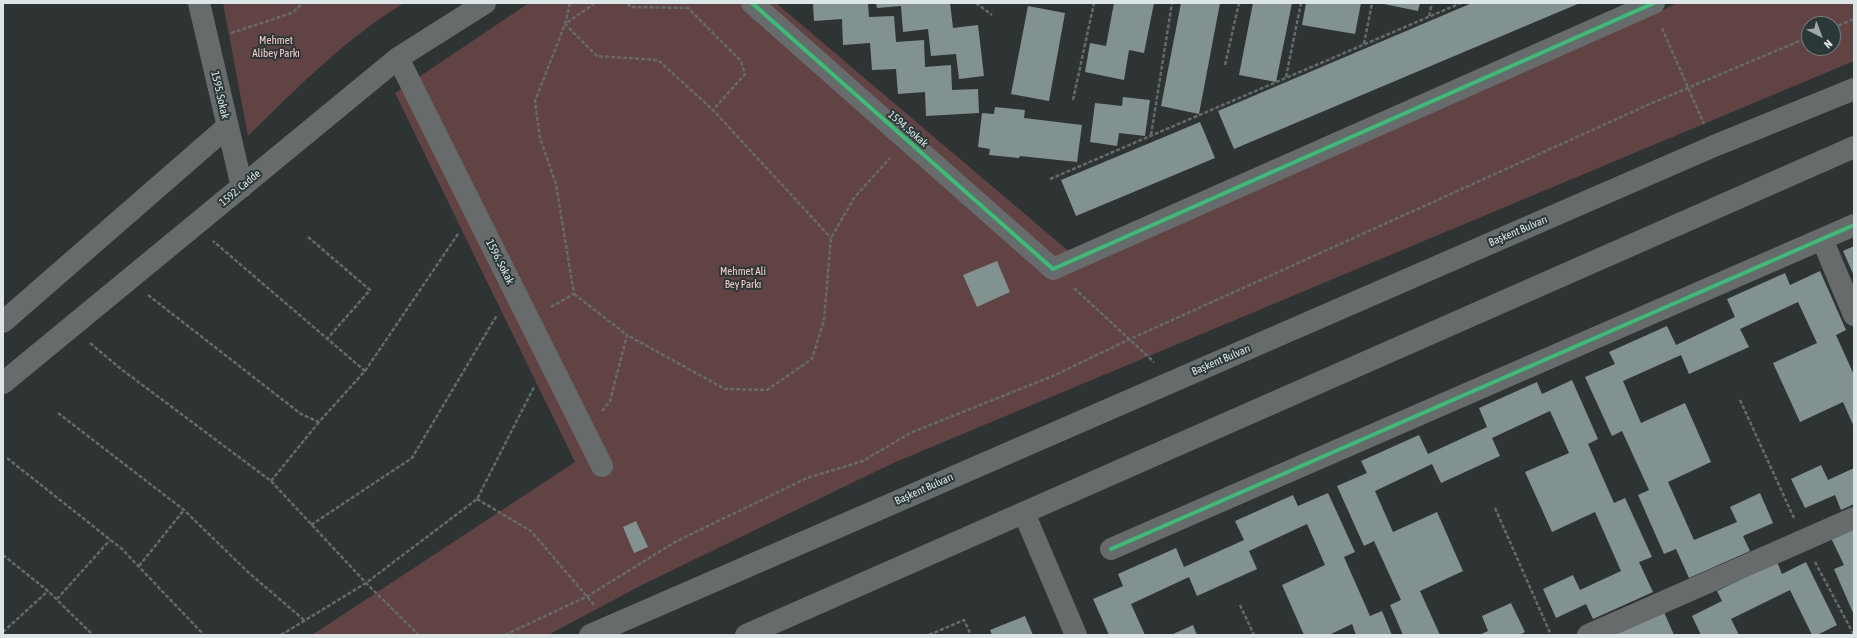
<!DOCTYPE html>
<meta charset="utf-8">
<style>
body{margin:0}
#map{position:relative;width:1857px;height:638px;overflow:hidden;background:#2e3434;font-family:"Asap Condensed",sans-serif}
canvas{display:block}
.frame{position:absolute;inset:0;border:4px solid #dde6e6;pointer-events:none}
.north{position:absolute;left:1801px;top:16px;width:40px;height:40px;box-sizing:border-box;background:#2a3837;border:1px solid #727e7d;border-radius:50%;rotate:138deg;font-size:11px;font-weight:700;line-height:16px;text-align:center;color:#dde6e6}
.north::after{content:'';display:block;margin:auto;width:14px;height:18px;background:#a0a8a8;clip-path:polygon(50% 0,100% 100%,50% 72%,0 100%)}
</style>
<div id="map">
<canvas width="1857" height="638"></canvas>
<div class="frame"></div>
<div class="north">N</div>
</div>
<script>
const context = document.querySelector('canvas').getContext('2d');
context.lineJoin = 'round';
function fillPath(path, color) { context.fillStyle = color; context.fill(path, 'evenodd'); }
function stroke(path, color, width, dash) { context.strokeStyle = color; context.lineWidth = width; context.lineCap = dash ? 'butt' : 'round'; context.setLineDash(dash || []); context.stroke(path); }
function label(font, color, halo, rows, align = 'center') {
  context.font = font + ' "Asap Condensed",sans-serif'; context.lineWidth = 4; context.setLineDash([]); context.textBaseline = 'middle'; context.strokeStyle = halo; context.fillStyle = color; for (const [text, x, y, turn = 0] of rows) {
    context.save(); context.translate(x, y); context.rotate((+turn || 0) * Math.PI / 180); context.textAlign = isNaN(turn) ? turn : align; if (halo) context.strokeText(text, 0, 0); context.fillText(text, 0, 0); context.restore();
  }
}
const green = new Path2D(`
 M 223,3 L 404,3 C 345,39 297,88 248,136 Z
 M 529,3 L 776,3 L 1085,265 L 1678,3 L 1854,3 L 1854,61 L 891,464 L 642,585 L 548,635 L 312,635 L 575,462 L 395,93 ZM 1809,24 L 1833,24 L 1833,48 L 1809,48 Z`);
const building = new Path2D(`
 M 813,3 L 868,3 L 869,17 L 894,16 L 896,42 L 924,40 L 925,67 L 951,65 L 952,90 L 978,89 L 979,113 L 926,116 L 925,92 L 898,94 L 896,69 L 872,70 L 870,43 L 843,45 L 842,19 L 814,21 Z
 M 876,3 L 950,3 L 953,28 L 978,25 L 984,76 L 959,79 L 956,54 L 931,56 L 928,29 L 903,32 L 901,6 L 877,8 Z
 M 1114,3 L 1154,3 L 1144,53 L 1129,50 L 1124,80 L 1085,72 L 1090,43 L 1106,46 Z
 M 1181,3 L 1220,3 L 1199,114 L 1161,106 Z
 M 1253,3 L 1292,3 L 1276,82 L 1239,75 Z
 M 1306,3 L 1361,3 L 1355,34 L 1302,25 Z
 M 1379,3 L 1420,3 L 1418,11 Z
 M 1472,3 L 1580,3 L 1234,149 L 1218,111 Z
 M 1028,6 L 1065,13 L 1049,101 L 1011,94 Z
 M 1123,97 L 1150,100 L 1145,136 L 1119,133 L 1117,146 L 1090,142 L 1095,103 L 1122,106 Z
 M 995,107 L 1025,110 L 1024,118 L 1082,125 L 1077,162 L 1020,156 L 1019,158 L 989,155 L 990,149 L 978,147 L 982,113 L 994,114 Z
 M 1200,122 L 1215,158 L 1076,216 L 1061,180 Z
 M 1854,246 L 1854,276 L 1843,251 Z
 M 997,261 L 1010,292 L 977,307 L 963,275 Z
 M 1820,271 L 1846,330 L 1836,335 L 1854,375 L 1854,427 L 1843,402 L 1800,422 L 1773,363 L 1817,343 L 1798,302 L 1740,329 L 1749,347 L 1689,374 L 1681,355 L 1623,381 L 1641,423 L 1685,403 L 1711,462 L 1668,482 L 1694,540 L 1737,522 L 1730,507 L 1760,493 L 1773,523 L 1743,536 L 1750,551 L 1689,578 L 1676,549 L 1664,554 L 1638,495 L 1649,490 L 1622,431 L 1612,436 L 1585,377 L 1615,364 L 1609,352 L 1667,326 L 1676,345 L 1735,317 L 1727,299 L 1785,273 L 1790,285 Z
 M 1572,380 L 1598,439 L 1588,444 L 1614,503 L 1625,498 L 1652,557 L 1639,562 L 1653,592 L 1593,619 L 1586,604 L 1556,618 L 1543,589 L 1573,575 L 1580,590 L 1621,571 L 1595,512 L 1552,532 L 1525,472 L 1569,453 L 1550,411 L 1492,438 L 1500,456 L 1441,483 L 1432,464 L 1375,491 L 1393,532 L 1437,512 L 1463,571 L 1420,591 L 1440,635 L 1403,635 L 1390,605 L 1401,600 L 1374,541 L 1364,546 L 1337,486 L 1367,473 L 1361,461 L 1419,435 L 1428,454 L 1487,427 L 1479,408 L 1537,382 L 1542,394 Z
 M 1821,465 L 1828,480 L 1854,468 L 1854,504 L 1841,510 L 1835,495 L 1805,508 L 1791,479 Z
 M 1328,493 L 1355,552 L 1344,557 L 1370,616 L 1382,611 L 1392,635 L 1356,635 L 1352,624 L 1329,635 L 1304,635 L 1282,585 L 1325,565 L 1307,524 L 1249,551 L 1257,569 L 1197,596 L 1189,577 L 1131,604 L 1145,635 L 1109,635 L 1093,599 L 1123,586 L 1118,574 L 1176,548 L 1184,567 L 1244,540 L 1235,521 L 1293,495 L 1298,506 Z
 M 636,521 L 648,547 L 634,553 L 623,527 Z
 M 1854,528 L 1854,615 L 1834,569 L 1844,565 L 1831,538 Z
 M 1777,562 L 1782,574 L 1806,562 L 1837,625 L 1817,635 L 1812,635 L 1790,590 L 1731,619 L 1739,635 L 1701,635 L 1692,616 L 1722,601 L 1717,591 Z
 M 1511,603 L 1525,632 L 1519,635 L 1479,635 L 1488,631 L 1482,616 Z
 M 1664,612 L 1674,635 L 1611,635 Z
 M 1025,616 L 1033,635 L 992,635 L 990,630 Z
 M 1193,625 L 1197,635 L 1171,635 Z`);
const path = new Path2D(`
 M 595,3 L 565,24 L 597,56 L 658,60 L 713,110 L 831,238
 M 628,3 L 630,7 L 688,8 L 741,61 L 745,74 L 713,110
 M 976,3 L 992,15
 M 1429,16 L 1432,3
 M 1662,28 L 1704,124
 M 1833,28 L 1854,19
 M 231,33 L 292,13 L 303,3
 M 1364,44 L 1372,3
 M 1225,65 L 1239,3
 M 1286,77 L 1301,3
 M 1073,100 L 1094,3
 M 1151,135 L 1172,3
 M 1050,179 L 1461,3
 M 308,237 L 370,290 L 327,339
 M 1074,288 L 1154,362
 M 574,294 L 627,335
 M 148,295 L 301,414 L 319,422 L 365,371 L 213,241
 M 551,307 L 574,294 L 556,184 L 540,138 L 535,101 L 565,24 L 570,3
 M 90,343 L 121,369 L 271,481 L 366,583 L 419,635
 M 365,371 L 458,234
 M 1740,400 L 1794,518
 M 602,411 L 610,401 L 627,335 L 725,389 L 767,390 L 812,359 L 824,320 L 831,238 L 854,198 L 890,158
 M 58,413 L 184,510 L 248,572 L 304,620
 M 7,458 L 122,549 L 204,635
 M 271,481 L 319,422
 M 477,499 L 531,531 L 595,606
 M 1495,508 L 1551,635
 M 311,525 L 412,458 L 497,315
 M 3,555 L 48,591 L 93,635
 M 1815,562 L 1854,635
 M 139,566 L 184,510
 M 57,599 L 110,540
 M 1240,605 L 1254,635
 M 3,632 L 48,591
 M 281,635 L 366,583 L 477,499 L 534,387
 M 505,635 L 588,596 L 675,542 L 807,478 L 863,461 L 910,433 L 1053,376 L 1128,340 L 1652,103 L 1809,37
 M 929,635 L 964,620 L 971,635`);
const minor = new Path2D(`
 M 199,3 L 242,187
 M 752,3 L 1053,269 L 1654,3
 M 398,58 L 602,466
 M 1822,239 L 1854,315
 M 3,322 L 228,126
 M 3,383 L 398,58 L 485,3
 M 1024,513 L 1076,635
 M 1111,549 L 1854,225
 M 1588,635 L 1854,518`);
const major = new Path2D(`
 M 590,635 L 1714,146 L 1854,89
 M 746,635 L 1854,147`);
const cycleway = new Path2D(`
 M 752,3 L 1053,269 L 1654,3
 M 1111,549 L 1854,225`);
const parkNames = [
 ["Mehmet",276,41],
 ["Alibey Parkı",276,54],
 ["Mehmet Ali",743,272],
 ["Bey Parkı",743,285]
];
const streetNames = [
 ["1595. Sokak",220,95,77],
 ["1594. Sokak",908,129,41],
 ["1592. Cadde",240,188,-40],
 ["Başkent Bulvarı",1518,231,-23],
 ["1596. Sokak",500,262,63],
 ["Başkent Bulvarı",1221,360,-23],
 ["Başkent Bulvarı",924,489,-24]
];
fillPath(green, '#614343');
fillPath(building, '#829290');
stroke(path, '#656a6a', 2.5, [4, 2]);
stroke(minor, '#676b6b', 22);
stroke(major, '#666b6b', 22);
stroke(cycleway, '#3abd76', 4);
label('11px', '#fbc9c9', '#2a3837', parkNames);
label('11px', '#dde6e6', '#2a3837', streetNames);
</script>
